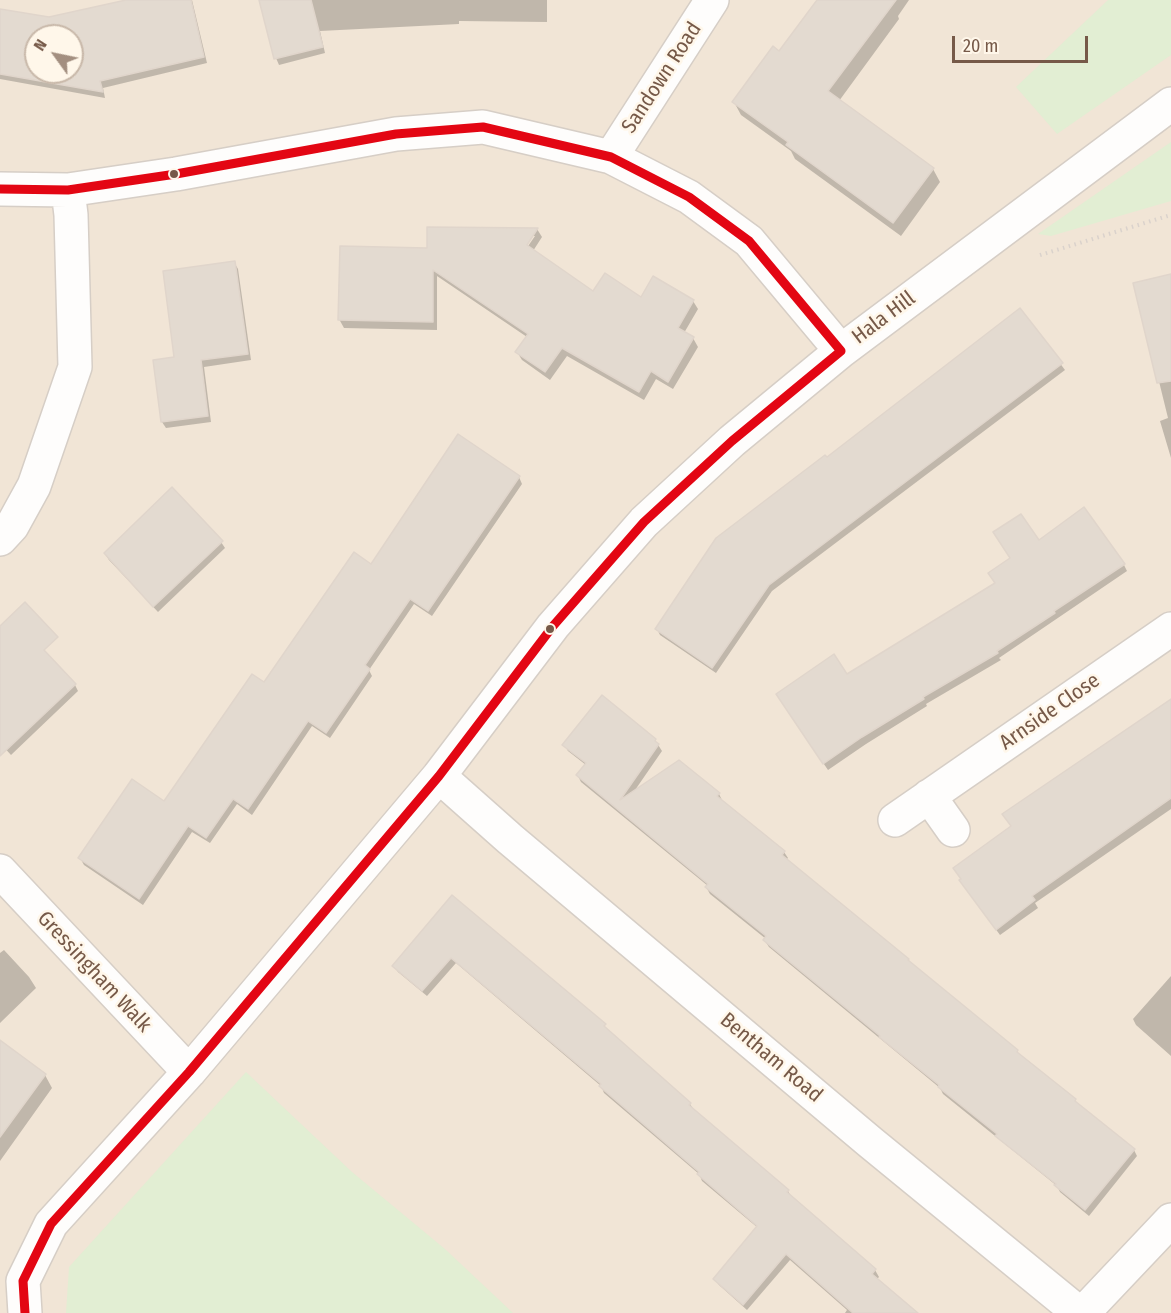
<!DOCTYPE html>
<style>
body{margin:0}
#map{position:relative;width:1171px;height:1313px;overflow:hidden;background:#f7f2e9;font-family:"Fira Sans Condensed",sans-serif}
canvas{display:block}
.north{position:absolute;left:24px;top:24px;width:60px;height:60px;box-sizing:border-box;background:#fff7ea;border:2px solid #c8b8a9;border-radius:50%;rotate:303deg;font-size:16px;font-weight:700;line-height:24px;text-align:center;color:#765948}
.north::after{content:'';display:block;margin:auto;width:21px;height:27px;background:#a38f80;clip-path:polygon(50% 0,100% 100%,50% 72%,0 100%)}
.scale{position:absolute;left:952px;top:36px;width:136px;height:27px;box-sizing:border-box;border:3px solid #765948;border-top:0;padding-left:8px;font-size:18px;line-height:21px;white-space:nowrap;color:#765948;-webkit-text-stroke:4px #fff7ea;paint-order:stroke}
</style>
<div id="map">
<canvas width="1171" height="1313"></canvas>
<div class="north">N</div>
<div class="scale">20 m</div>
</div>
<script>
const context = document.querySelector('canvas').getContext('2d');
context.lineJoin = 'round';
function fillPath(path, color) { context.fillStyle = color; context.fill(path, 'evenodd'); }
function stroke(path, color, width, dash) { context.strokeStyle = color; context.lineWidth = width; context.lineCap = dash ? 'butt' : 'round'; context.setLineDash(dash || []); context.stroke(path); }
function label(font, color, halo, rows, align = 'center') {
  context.font = font + ' "Fira Sans Condensed",sans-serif'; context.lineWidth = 5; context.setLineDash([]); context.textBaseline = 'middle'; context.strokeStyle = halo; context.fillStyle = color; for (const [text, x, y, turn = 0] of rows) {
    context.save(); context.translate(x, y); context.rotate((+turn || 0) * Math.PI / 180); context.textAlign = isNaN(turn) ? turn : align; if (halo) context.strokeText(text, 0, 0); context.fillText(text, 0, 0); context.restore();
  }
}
const residential = new Path2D(`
 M 0,0 L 1171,0 L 1171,1313 L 0,1313 ZM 36,36 L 72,36 L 72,72 L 36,72 Z`);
const green = new Path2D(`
 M 1108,0 L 1171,0 L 1171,55 L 1057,134 L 1016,87 Z
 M 1171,142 L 1171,201 L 1051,236 L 1038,234 Z
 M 246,1072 L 352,1172 L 445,1249 L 513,1313 L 66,1313 L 69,1267 Z`);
const shadow = new Path2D(`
 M 129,0 L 192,0 L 207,63 L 103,88 L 105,98 L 0,79 L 0,10 L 49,19 ZM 36,36 L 72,36 L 72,72 L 36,72 Z
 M 261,0 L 547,0 L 547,22 L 459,21 L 459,24 L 320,31 L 325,53 L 279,65 L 276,58 Z
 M 818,0 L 909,0 L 898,16 L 899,19 L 839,101 L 933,169 L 940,182 L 901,236 L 795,159 L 791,151 L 741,115 L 734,102 L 779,53 Z
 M 429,229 L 537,229 L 542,237 L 533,251 L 593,293 L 642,299 L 693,301 L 698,309 L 684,333 L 693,338 L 698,347 L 673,389 L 656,379 L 644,400 L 567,356 L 550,380 L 522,360 L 517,352 L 527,337 L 437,276 L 437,330 L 344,328 L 339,319 L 428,250 ZM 531,236 L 535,236 L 524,252 L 522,250 Z
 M 234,262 L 238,269 L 251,360 L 204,367 L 211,422 L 166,428 L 162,422 L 154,361 L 175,358 Z
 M 1171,275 L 1171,458 L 1160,421 L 1168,418 L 1135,284 Z
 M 1020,310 L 1065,370 L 772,591 L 716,673 L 660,635 L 657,629 L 826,459 Z
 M 519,477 L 522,484 L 432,616 L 414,604 L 369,670 L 372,676 L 330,738 L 312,726 L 252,815 L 237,804 L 210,843 L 192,832 L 143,905 L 84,865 L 80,858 L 165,803 L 265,684 L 372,566 Z
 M 221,542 L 225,548 L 158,612 L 109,560 L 105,554 Z
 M 1124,565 L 1127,571 L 999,658 L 1001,660 L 926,704 L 927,706 L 866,744 L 828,770 L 781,701 L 847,676 L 996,584 Z
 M 0,656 L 75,685 L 78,691 L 11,755 L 0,743 Z
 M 1171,700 L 1171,809 L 1035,903 L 1038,908 L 1000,935 L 965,887 Z
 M 655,740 L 662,751 L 633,793 L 719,794 L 722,800 L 721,802 L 784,852 L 788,858 L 786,860 L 908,960 L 911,965 L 1017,1051 L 1020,1057 L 1078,1105 L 1134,1150 L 1137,1156 L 1089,1216 L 1060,1192 L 1057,1186 L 943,1094 L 940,1088 L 769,947 L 765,941 L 766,939 L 710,894 L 706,887 L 708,886 L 581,782 L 578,776 L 586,765 L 568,751 L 564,745 Z
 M 452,897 L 604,1025 L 608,1032 L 690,1104 L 694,1110 L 788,1191 L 792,1198 L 875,1270 L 879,1277 L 876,1280 L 916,1313 L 845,1313 L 847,1310 L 790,1260 L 747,1310 L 719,1285 L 715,1279 L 758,1228 L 702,1181 L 699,1174 L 604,1093 L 601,1086 L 456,963 L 427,996 L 398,972 L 394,966 Z
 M 4,950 L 29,977 L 36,988 L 0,1023 L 0,953 Z
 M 1171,976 L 1171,1056 L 1136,1025 L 1133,1019 Z
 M 0,1042 L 45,1075 L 52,1088 L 0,1161 Z`);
const building = new Path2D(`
 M 126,0 L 191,0 L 204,57 L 100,81 L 103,92 L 0,74 L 0,9 L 49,17 ZM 36,36 L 72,36 L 72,72 L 36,72 Z
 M 259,0 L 311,0 L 323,47 L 274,59 Z
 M 817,0 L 896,0 L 828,91 L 934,168 L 893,223 L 786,145 L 788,142 L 732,102 L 773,46 L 779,51 Z
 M 427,227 L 538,228 L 527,245 L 593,291 L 605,273 L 641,297 L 653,276 L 694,300 L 678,328 L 694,337 L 668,382 L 651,371 L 639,392 L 562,348 L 545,372 L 515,352 L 528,334 L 433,270 L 433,322 L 338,320 L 340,246 L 427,248 Z
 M 235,261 L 248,354 L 201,360 L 208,416 L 161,422 L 153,360 L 174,357 L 163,271 Z
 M 1171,274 L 1171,381 L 1157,383 L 1133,283 Z
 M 1020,308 L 1063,363 L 769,585 L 712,668 L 655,629 L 716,538 L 825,455 L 827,457 Z
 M 458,434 L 520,476 L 428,611 L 410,599 L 365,665 L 370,669 L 326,733 L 308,721 L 248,809 L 233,799 L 206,838 L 188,826 L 139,899 L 78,858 L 132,779 L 164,801 L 252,674 L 264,682 L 354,552 L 371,564 Z
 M 172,487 L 223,541 L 153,607 L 104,553 Z
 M 1084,507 L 1125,564 L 1054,611 L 1055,613 L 997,651 L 998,653 L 923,697 L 924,699 L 862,737 L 823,764 L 776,694 L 834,654 L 847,674 L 995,583 L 988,573 L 1010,558 L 993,532 L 1021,514 L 1039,540 Z
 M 25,602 L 58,637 L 44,650 L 76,684 L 0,756 L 0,626 Z
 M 602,695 L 656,739 L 655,741 L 659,744 L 620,800 L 679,760 L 720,793 L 717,796 L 785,851 L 782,855 L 909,959 L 908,960 L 1018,1050 L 1017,1052 L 1076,1099 L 1075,1101 L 1135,1149 L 1085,1210 L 1054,1185 L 1056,1184 L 995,1136 L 997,1134 L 938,1087 L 939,1085 L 879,1037 L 880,1036 L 763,940 L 766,936 L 705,887 L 708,884 L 576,775 L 586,763 L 562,745 Z
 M 1171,699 L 1171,798 L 1032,896 L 1035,900 L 996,930 L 959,880 L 961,879 L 953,868 L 1011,826 L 1002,814 Z
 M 452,895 L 606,1024 L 604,1026 L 691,1103 L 689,1105 L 789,1190 L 787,1192 L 876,1269 L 872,1274 L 918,1313 L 853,1313 L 786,1254 L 743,1305 L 713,1279 L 757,1226 L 697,1174 L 699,1172 L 599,1086 L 601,1084 L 451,958 L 422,991 L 392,966 Z
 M 0,1040 L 46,1074 L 0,1137 Z`);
const path = new Path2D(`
 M 1040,255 L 1171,215`);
const minor = new Path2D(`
 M 611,157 L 712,0
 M 0,189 L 68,190 L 176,174 L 396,134 L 483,127 L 611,157 L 689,197 L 749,241 L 841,351
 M 0,539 L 12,526 L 34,486 L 75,367 L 71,215 L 68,190
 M 439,776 L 510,839 L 870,1142 L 1079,1313
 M 929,796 L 953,830
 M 895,820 L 1171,629
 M 0,871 L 189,1072
 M 25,1313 L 23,1281 L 51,1224 L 189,1072 L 439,776 L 553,626 L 644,522 L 732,441 L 841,351 L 1171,104
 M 1083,1313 L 1171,1220`);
const bus1 = new Path2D(`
 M 0,189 L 68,190 L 176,174 L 396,134 L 483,127 L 611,157 L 689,197 L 749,241 L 841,351
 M 25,1313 L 23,1281 L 51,1224 L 189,1072 L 439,776 L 553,626 L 644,522 L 732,441 L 841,351`);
const markers = [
 [174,174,5,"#765948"],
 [550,629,5,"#765948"]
];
const streetNames = [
 ["Sandown Road",662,78,-57],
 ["Hala Hill",884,318,-37],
 ["Arnside Close",1050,712,-35],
 ["Gressingham Walk",94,972,47],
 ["Bentham Road",771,1058,40]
];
fillPath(residential, '#f1e5d6');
fillPath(green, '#e2eed3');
fillPath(shadow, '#0003');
fillPath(building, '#e3dad0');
stroke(building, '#e0d5cb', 1.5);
stroke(minor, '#d6cec6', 36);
stroke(path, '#dad2cc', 4, [1.5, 4.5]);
stroke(minor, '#fefdfc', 33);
stroke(bus1, '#e30613', 9);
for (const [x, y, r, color] of markers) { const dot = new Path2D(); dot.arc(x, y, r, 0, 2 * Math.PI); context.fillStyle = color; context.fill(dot); stroke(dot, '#fff7ea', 2); }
label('21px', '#765948', '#fff7ea', streetNames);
</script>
